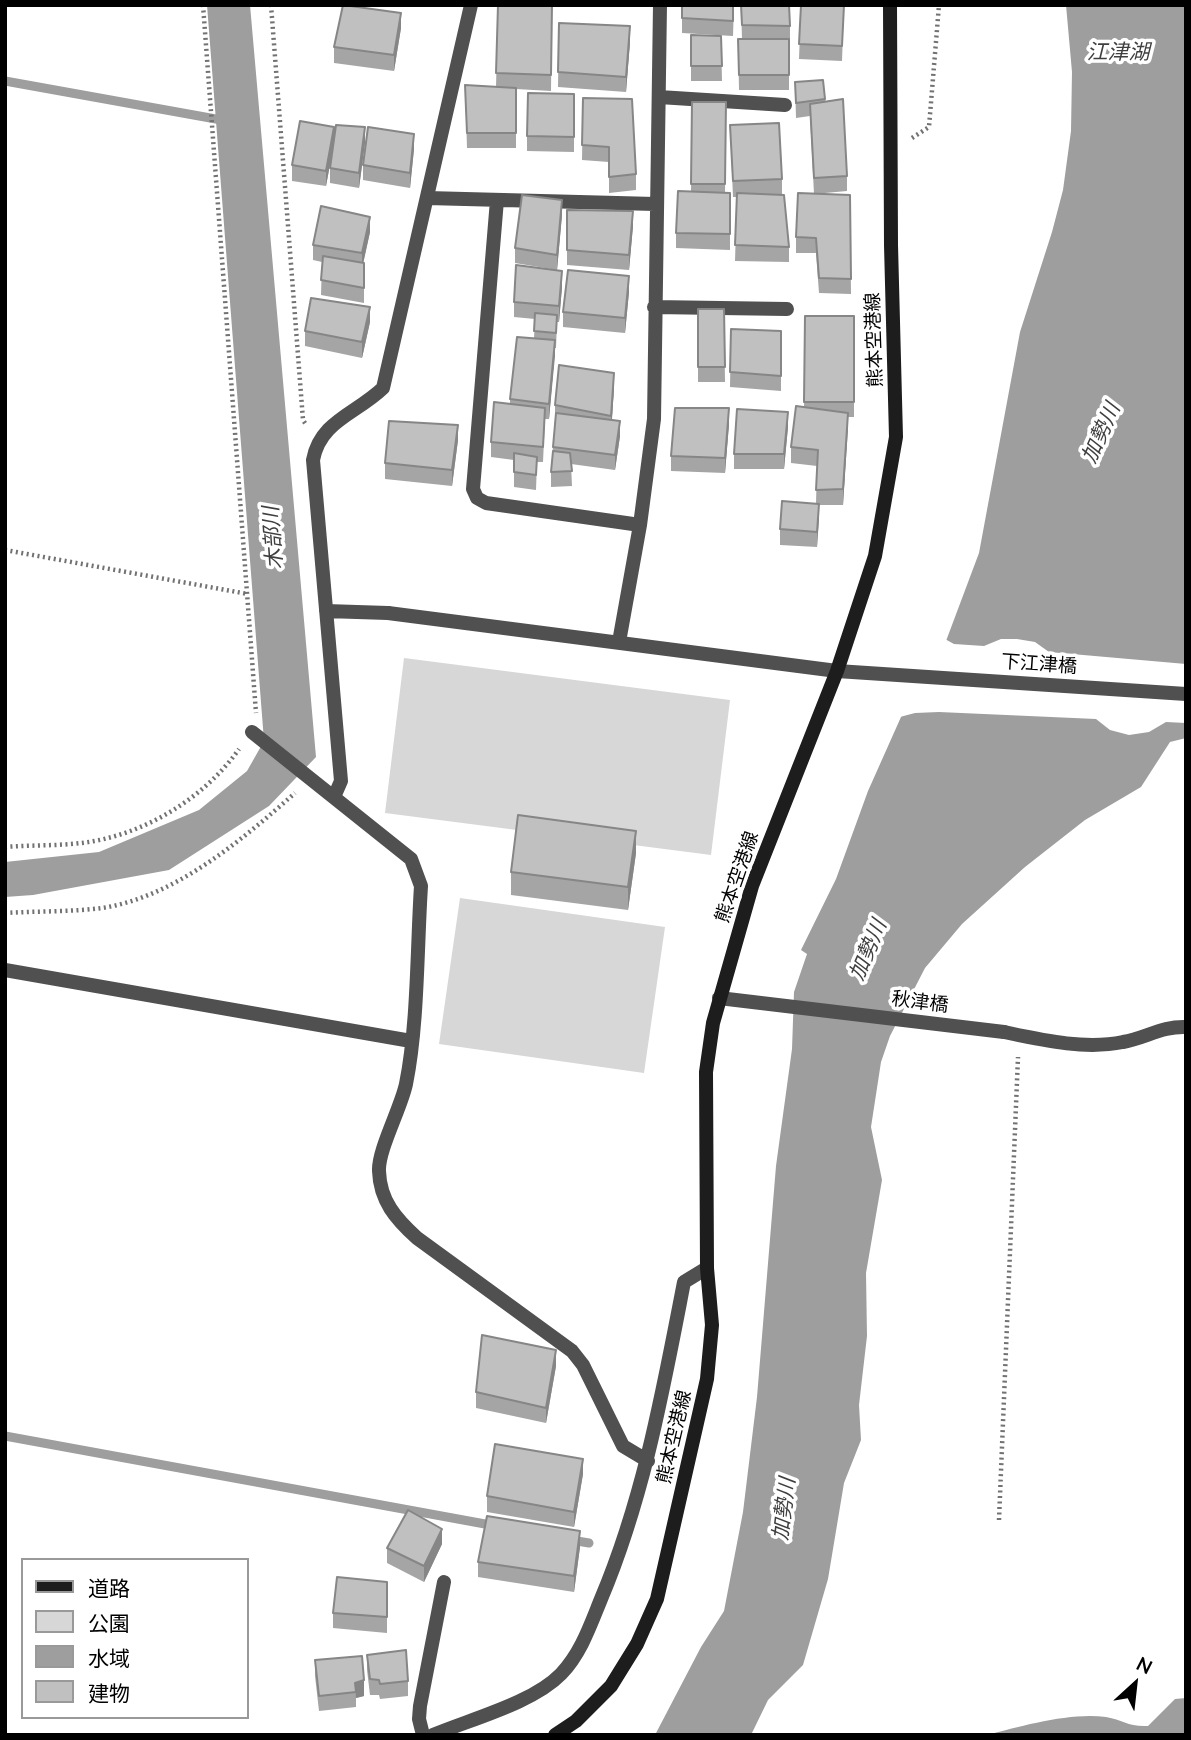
<!DOCTYPE html>
<meta charset="utf-8">
<style>
body{margin:0}
#map{position:relative;width:1191px;height:1740px;overflow:hidden;background:#fff;font-family:Lato,"Noto Sans JP",sans-serif}
canvas{display:block}
.frame{position:absolute;inset:0;border:7px solid #000;pointer-events:none}
.legend{position:absolute;left:21px;top:1558px;width:228px;height:161px;box-sizing:border-box;background:#fff;border:2px solid #999;margin:0;padding:9px 12px;list-style:none;font-size:21px;color:#000}
.legend li{display:flex;align-items:center;gap:14px;height:35px}
.legend b{width:35px;border:2px solid #999}
.north{position:absolute;left:1100px;top:1649px;width:70px;height:70px;-webkit-text-stroke:5px #fff;paint-order:stroke;rotate:27deg;font-size:19px;font-weight:700;line-height:28px;text-align:center;color:#000}
.north::after{content:'';display:block;margin:auto;width:24px;height:32px;background:#000;clip-path:polygon(50% 0,100% 100%,50% 72%,0 100%)}
</style>
<div id="map">
<canvas width="1191" height="1740"></canvas>
<div class="frame"></div>
<ul class="legend">
<li><b style="height:9px;background:#1d1d1d"></b>道路</li>
<li><b style="height:19px;background:#d7d7d7"></b>公園</li>
<li><b style="height:19px;background:#9e9e9e"></b>水域</li>
<li><b style="height:19px;background:#c0c0c0"></b>建物</li>
</ul>
<div class="north">N</div>
</div>
<script>
const context = document.querySelector('canvas').getContext('2d');
context.lineJoin = 'round';
function fillPath(path, color) { context.fillStyle = color; context.fill(path, 'evenodd'); }
function stroke(path, color, width, dash) { context.strokeStyle = color; context.lineWidth = width; context.lineCap = dash ? 'butt' : 'round'; context.setLineDash(dash || []); context.stroke(path); }
function label(font, color, halo, rows, align = 'center') {
  context.font = font + ' Lato,"Noto Sans JP",sans-serif'; context.lineWidth = 7; context.setLineDash([]); context.textBaseline = 'middle'; context.strokeStyle = halo; context.fillStyle = color; for (const [text, x, y, turn = 0] of rows) {
    context.save(); context.translate(x, y); context.rotate((+turn || 0) * Math.PI / 180); context.textAlign = isNaN(turn) ? turn : align; if (halo) context.strokeText(text, 0, 0); context.fillText(text, 0, 0); context.restore();
  }
}
const green = new Path2D(`
 M 404,658 L 730,700 L 711,855 L 385,813 Z
 M 460,898 L 665,927 L 644,1073 L 439,1044 Z`);
const water = new Path2D(`
 M 207,5 L 250,5 L 316,757 L 269,806 L 169,870 L 33,895 L 5,897 L 5,862 L 99,852 L 199,810 L 247,771 L 264,741 Z
 M 1066,5 L 1186,5 L 1186,738 L 1170,742 L 1141,787 L 1085,820 L 1025,867 L 962,924 L 925,968 L 890,1036 L 881,1062 L 871,1127 L 882,1180 L 866,1273 L 867,1336 L 859,1405 L 861,1440 L 844,1483 L 828,1579 L 803,1665 L 768,1700 L 751,1735 L 655,1735 L 701,1647 L 724,1611 L 743,1512 L 757,1397 L 776,1166 L 792,1049 L 794,992 L 807,954 L 801,950 L 836,879 L 868,791 L 901,717 L 946,641 L 979,553 L 1020,332 L 1052,232 L 1063,190 L 1071,131 L 1072,72 Z
 M 1186,1698 L 1186,1735 L 987,1735 C 1021,1726 1071,1712 1106,1717 C 1123,1720 1128,1727 1148,1726 L 1175,1699 Z`);
const pier = new Path2D(`
 M 943,638 L 954,644 L 984,646 L 1001,639 L 1017,639 L 1035,642 L 1049,652 L 1186,664 L 1186,723 L 1166,722 L 1149,732 L 1129,735 L 1110,730 L 1096,719 L 939,712 L 915,713 L 896,718 Z`);
const stream = new Path2D(`
 M 5,81 L 227,121
 M 5,1436 L 496,1526
 M 571,1540 L 589,1543`);
const path = new Path2D(`
 M 203,5 L 256,713
 M 271,5 L 303,420 L 307,426
 M 912,138 L 929,127 L 939,5
 M 5,550 L 248,594
 M 5,847 C 30,845 56,846 81,843 C 142,836 204,799 239,749
 M 5,913 C 37,911 71,912 102,908 C 175,897 242,840 295,793
 M 999,1520 L 1018,1057`);
const service = new Path2D(`
 M 1004,1032 C 1042,1040 1085,1050 1123,1042 C 1146,1038 1162,1026 1186,1027`);
const minor = new Path2D(`
 M 659,97 L 785,105
 M 427,198 L 655,204
 M 497,200 L 473,489 L 477,498 L 486,503 L 640,525
 M 654,307 L 787,309
 M 326,611 L 388,613
 M 619,642 L 640,525 L 654,419 L 660,5
 M 252,732 L 411,859 L 421,886 C 417,947 418,1025 406,1084 C 401,1108 378,1150 379,1171 C 380,1201 396,1219 417,1238 L 572,1351 L 583,1365 L 623,1446 L 648,1461
 M 334,797 L 341,781 L 313,460 C 320,421 356,414 383,388 L 471,5
 M 5,970 L 411,1041
 M 719,998 L 1004,1032
 M 423,1735 L 419,1719 L 420,1706 L 444,1582
 M 433,1735 C 471,1719 533,1703 561,1674 C 581,1653 590,1626 601,1599 C 644,1497 663,1390 684,1282 L 707,1268`);
const tertiary = new Path2D(`
 M 388,613 L 837,671 L 1186,694`);
const secondary = new Path2D(`
 M 555,1735 L 576,1721 L 611,1686 L 637,1644 L 657,1599 L 707,1379 L 712,1325 L 707,1268 L 706,1072 L 713,1023 L 752,886 L 837,671 L 875,556 L 896,437 L 891,245 L 890,5`);
const wall = new Path2D(`
 M 498,5 L 552,5 L 551,91 L 516,89 L 516,148 L 467,148 L 465,85 L 496,87 Z
 M 682,5 L 734,5 L 733,36 L 682,33 Z
 M 741,5 L 790,26 L 790,41 L 789,41 L 789,90 L 739,90 L 738,39 L 742,39 Z
 M 801,5 L 844,5 L 842,61 L 799,59 Z
 M 559,23 L 630,42 L 626,92 L 558,87 Z
 M 401,28 L 394,71 L 334,63 L 334,47 Z
 M 691,35 L 721,36 L 722,81 L 691,81 Z
 M 795,82 L 825,99 L 847,176 L 847,191 L 814,194 L 810,116 L 796,118 Z
 M 574,94 L 574,152 L 527,151 L 527,136 Z
 M 583,98 L 636,174 L 636,190 L 609,193 L 609,162 L 582,160 Z
 M 692,102 L 726,102 L 725,193 L 730,193 L 730,250 L 676,248 L 676,233 L 691,192 Z
 M 730,125 L 782,179 L 782,194 L 789,247 L 789,262 L 735,261 L 737,197 L 733,197 Z
 M 334,143 L 326,186 L 292,181 L 292,165 Z
 M 365,143 L 359,188 L 330,183 L 330,168 Z
 M 414,149 L 410,188 L 363,180 L 363,165 Z
 M 850,195 L 851,294 L 819,293 L 816,253 L 796,253 L 796,237 Z
 M 567,210 L 633,226 L 629,270 L 567,265 Z
 M 562,215 L 557,270 L 515,263 L 515,248 Z
 M 370,232 L 363,263 L 364,263 L 364,303 L 321,295 L 322,262 L 313,260 L 313,245 Z
 M 562,287 L 559,322 L 557,322 L 556,348 L 555,348 L 549,419 L 545,419 L 543,462 L 537,462 L 536,490 L 514,487 L 514,460 L 491,457 L 491,442 L 510,404 L 510,399 L 534,338 L 535,319 L 514,317 L 514,302 Z
 M 629,292 L 625,333 L 563,327 L 563,312 Z
 M 698,309 L 724,309 L 725,382 L 698,382 Z
 M 805,316 L 854,316 L 854,417 L 848,417 L 843,505 L 819,505 L 817,547 L 780,545 L 780,529 L 816,503 L 817,466 L 791,463 L 791,447 L 804,407 Z
 M 370,322 L 362,358 L 305,346 L 305,331 Z
 M 731,329 L 781,331 L 781,391 L 730,387 Z
 M 614,388 L 612,420 L 620,436 L 615,470 L 571,464 L 572,486 L 551,487 L 551,472 L 555,420 L 555,405 Z
 M 729,424 L 725,473 L 671,471 L 671,456 Z
 M 788,427 L 784,469 L 734,469 L 734,454 Z
 M 458,440 L 452,486 L 385,479 L 385,463 Z
 M 636,853 L 628,910 L 511,895 L 511,872 Z
 M 556,1366 L 546,1423 L 476,1408 L 476,1392 Z
 M 583,1474 L 574,1527 L 487,1512 L 487,1496 Z
 M 442,1544 L 424,1582 L 387,1563 L 387,1548 Z
 M 580,1547 L 574,1592 L 478,1577 L 478,1562 Z
 M 387,1582 L 387,1633 L 333,1628 L 333,1613 Z
 M 367,1655 L 408,1681 L 408,1696 L 380,1699 L 379,1695 L 370,1695 L 367,1670 Z
 M 315,1660 L 364,1696 L 356,1698 L 356,1707 L 319,1711 L 315,1676 Z`);
const shadedWall = new Path2D(`
 M 401,13 L 401,28 L 394,71 L 394,55 Z
 M 630,26 L 630,42 L 626,92 L 626,77 Z
 M 334,127 L 334,143 L 326,186 L 326,171 Z
 M 365,127 L 365,143 L 359,188 L 359,173 Z
 M 414,134 L 414,149 L 410,188 L 410,173 Z
 M 562,200 L 562,215 L 557,270 L 557,255 Z
 M 633,211 L 633,226 L 629,270 L 629,255 Z
 M 370,217 L 370,232 L 362,269 L 362,253 Z
 M 562,271 L 562,287 L 559,322 L 559,306 Z
 M 629,276 L 629,292 L 625,333 L 625,318 Z
 M 370,307 L 370,322 L 362,358 L 362,342 Z
 M 555,340 L 555,356 L 549,419 L 549,404 Z
 M 614,373 L 614,388 L 611,431 L 611,416 Z
 M 729,408 L 729,424 L 725,473 L 725,458 Z
 M 788,412 L 788,427 L 784,469 L 784,454 Z
 M 848,413 L 848,428 L 843,505 L 843,489 Z
 M 620,421 L 620,436 L 615,470 L 615,455 Z
 M 458,425 L 458,440 L 452,486 L 452,470 Z
 M 819,504 L 819,519 L 817,547 L 817,532 Z
 M 636,831 L 636,853 L 628,910 L 628,887 Z
 M 556,1350 L 556,1366 L 546,1423 L 546,1408 Z
 M 583,1459 L 583,1474 L 574,1527 L 574,1512 Z
 M 442,1529 L 442,1544 L 424,1582 L 424,1566 Z
 M 580,1531 L 580,1547 L 574,1592 L 574,1576 Z
 M 364,1680 L 364,1696 L 356,1698 L 355,1683 Z`);
const building = new Path2D(`
 M 343,5 L 401,13 L 394,55 L 334,47 Z
 M 498,5 L 552,5 L 551,75 L 496,73 Z
 M 682,5 L 733,5 L 733,21 L 682,18 Z
 M 741,5 L 789,5 L 790,26 L 742,25 Z
 M 801,5 L 844,5 L 842,46 L 799,44 Z
 M 559,23 L 630,26 L 626,77 L 558,72 Z
 M 691,35 L 721,36 L 722,66 L 691,66 Z
 M 738,39 L 789,39 L 789,75 L 739,75 Z
 M 823,80 L 825,99 L 796,103 L 795,82 Z
 M 465,85 L 516,88 L 516,133 L 467,133 Z
 M 528,93 L 574,94 L 574,137 L 527,136 Z
 M 583,98 L 632,99 L 636,174 L 609,177 L 609,147 L 582,145 Z
 M 843,99 L 847,176 L 814,178 L 810,104 Z
 M 692,102 L 726,102 L 725,184 L 691,184 Z
 M 300,121 L 334,127 L 326,171 L 292,165 Z
 M 779,123 L 782,179 L 733,181 L 730,125 Z
 M 336,125 L 365,127 L 359,173 L 330,168 Z
 M 368,127 L 414,134 L 410,173 L 363,165 Z
 M 678,191 L 730,193 L 730,234 L 676,233 Z
 M 737,193 L 784,195 L 789,247 L 735,245 Z
 M 798,193 L 850,195 L 851,279 L 819,278 L 816,238 L 796,237 Z
 M 522,195 L 562,200 L 557,255 L 515,248 Z
 M 321,206 L 370,217 L 362,253 L 313,245 Z
 M 567,210 L 633,211 L 629,255 L 567,250 Z
 M 323,256 L 364,263 L 364,288 L 321,280 Z
 M 516,265 L 562,271 L 559,306 L 514,302 Z
 M 568,270 L 629,276 L 625,318 L 563,312 Z
 M 311,298 L 370,307 L 362,342 L 305,331 Z
 M 698,309 L 724,309 L 725,367 L 698,367 Z
 M 535,313 L 557,315 L 556,333 L 534,331 Z
 M 805,316 L 854,316 L 854,402 L 804,402 Z
 M 731,329 L 781,331 L 781,376 L 730,372 Z
 M 517,337 L 555,340 L 549,404 L 510,399 Z
 M 559,365 L 614,373 L 611,416 L 555,405 Z
 M 494,402 L 545,408 L 543,447 L 491,442 Z
 M 796,406 L 848,413 L 843,489 L 816,490 L 818,450 L 791,447 Z
 M 675,408 L 729,408 L 725,458 L 671,456 Z
 M 737,409 L 788,412 L 784,454 L 734,454 Z
 M 556,413 L 620,421 L 615,455 L 553,447 Z
 M 389,421 L 458,425 L 452,470 L 385,463 Z
 M 553,451 L 570,453 L 572,471 L 551,472 Z
 M 514,453 L 537,457 L 536,475 L 514,472 Z
 M 782,501 L 819,504 L 817,532 L 780,529 Z
 M 518,815 L 636,831 L 628,887 L 511,872 Z
 M 482,1335 L 556,1350 L 546,1408 L 476,1392 Z
 M 495,1444 L 583,1459 L 574,1512 L 487,1496 Z
 M 408,1510 L 442,1529 L 424,1566 L 387,1548 Z
 M 487,1516 L 580,1531 L 574,1576 L 478,1562 Z
 M 337,1577 L 387,1582 L 387,1617 L 333,1613 Z
 M 406,1650 L 408,1681 L 380,1684 L 379,1680 L 370,1679 L 367,1655 Z
 M 362,1656 L 364,1680 L 355,1683 L 356,1692 L 319,1696 L 315,1660 Z`);
const streetNames = [
 ["熊本空港線",874,340,-92],
 ["下江津橋",1039,664,4],
 ["熊本空港線",737,877,-71],
 ["秋津橋",920,1002,7],
 ["熊本空港線",674,1437,-77]
];
const waterNames = [
 ["江津湖",1118,52],
 ["加勢川",1101,433,-66],
 ["木部川",273,538,-94],
 ["加勢川",868,950,-67],
 ["加勢川",784,1509,-83]
];
fillPath(green, '#d7d7d7');
fillPath(water, '#9e9e9e');
fillPath(pier, '#fff');
stroke(stream, '#9e9e9e', 9);
stroke(path, '#727272', 4.5, [2, 3.5]);
stroke(service, '#505050', 14);
stroke(minor, '#505050', 14);
stroke(tertiary, '#505050', 14);
stroke(secondary, '#1d1d1d', 14);
fillPath(wall, '#a5a5a5');
fillPath(shadedWall, '#868686');
fillPath(building, '#c0c0c0');
stroke(building, '#868686', 2);
label('19px', '#000', '#fff', streetNames);
label('italic 21px', '#3f3f3f', '#fff', waterNames);
</script>
